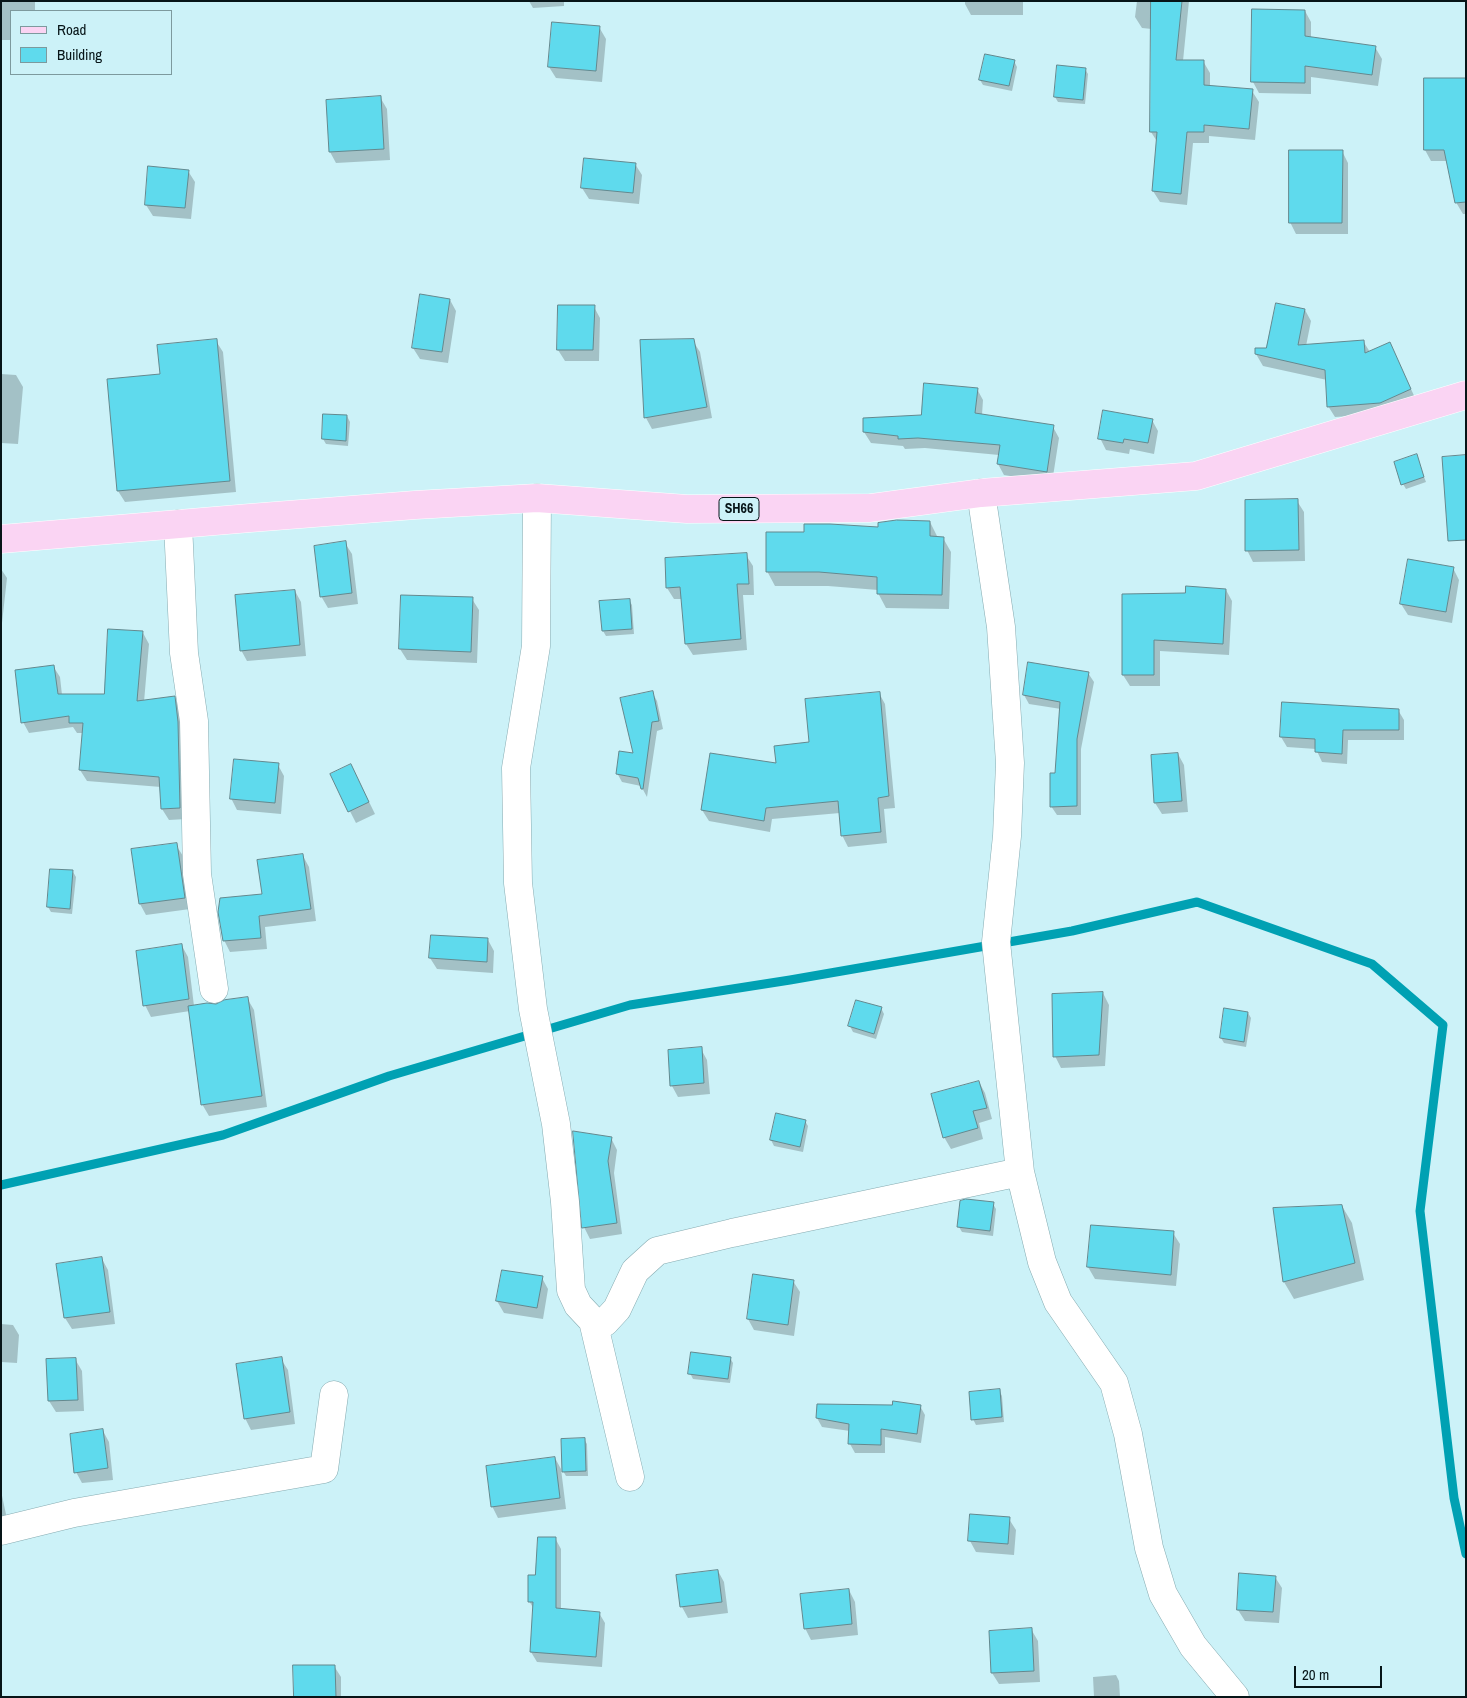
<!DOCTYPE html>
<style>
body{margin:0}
#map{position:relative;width:1467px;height:1698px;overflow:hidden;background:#ccf2f8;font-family:"Archivo Narrow",sans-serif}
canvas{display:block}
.frame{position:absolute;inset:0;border:2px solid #071518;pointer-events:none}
.legend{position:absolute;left:10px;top:10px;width:162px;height:65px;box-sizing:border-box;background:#ccf2f8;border:1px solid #7d9a9e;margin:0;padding:6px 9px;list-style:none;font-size:15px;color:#071518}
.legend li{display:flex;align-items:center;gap:10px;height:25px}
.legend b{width:25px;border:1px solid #7d9a9e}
.scale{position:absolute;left:1294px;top:1666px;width:88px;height:22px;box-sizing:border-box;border:2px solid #071518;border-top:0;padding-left:6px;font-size:15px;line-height:18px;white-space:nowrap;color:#071518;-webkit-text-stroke:4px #ccf2f8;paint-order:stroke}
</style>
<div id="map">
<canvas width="1467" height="1698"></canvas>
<div class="frame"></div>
<ul class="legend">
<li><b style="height:6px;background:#fad4f3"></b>Road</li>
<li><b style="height:14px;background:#5fdaed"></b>Building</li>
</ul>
<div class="scale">20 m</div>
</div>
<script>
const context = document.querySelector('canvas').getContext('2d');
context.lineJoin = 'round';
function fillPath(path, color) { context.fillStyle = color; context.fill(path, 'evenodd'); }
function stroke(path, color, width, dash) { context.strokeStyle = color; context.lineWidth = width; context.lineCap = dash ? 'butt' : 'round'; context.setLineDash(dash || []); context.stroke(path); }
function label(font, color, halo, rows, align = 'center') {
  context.font = font + ' "Archivo Narrow",sans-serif'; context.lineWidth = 4.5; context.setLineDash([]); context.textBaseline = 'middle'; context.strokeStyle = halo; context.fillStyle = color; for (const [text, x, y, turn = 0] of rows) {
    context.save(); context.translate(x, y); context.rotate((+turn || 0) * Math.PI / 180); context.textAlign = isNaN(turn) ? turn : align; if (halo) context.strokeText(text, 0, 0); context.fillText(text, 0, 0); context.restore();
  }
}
const shadow = new Path2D(`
 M 1,1 L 35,1 L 35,11 L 11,11 L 11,40 L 1,40 Z
 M 529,1 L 564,1 L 564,6 L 533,8 Z
 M 965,1 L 1023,1 L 1023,15 L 971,15 L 965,4 Z
 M 1137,1 L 1189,1 L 1183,61 L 1203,61 L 1210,73 L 1210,86 L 1252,91 L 1259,102 L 1255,140 L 1209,136 L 1209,143 L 1193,143 L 1187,205 L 1160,202 L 1153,191 L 1158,143 L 1151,132 L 1152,29 L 1142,28 L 1135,17 Z
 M 1253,11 L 1305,11 L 1311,22 L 1311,38 L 1375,47 L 1382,59 L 1378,86 L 1311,77 L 1311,94 L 1259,93 L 1253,82 Z
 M 599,27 L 606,39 L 602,82 L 556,78 L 549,67 Z
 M 1014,61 L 1017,67 L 1012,91 L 983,85 L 980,80 Z
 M 1085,69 L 1088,74 L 1085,104 L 1058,102 L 1055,97 Z
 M 1466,79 L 1466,214 L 1463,214 L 1457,204 L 1447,161 L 1431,161 L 1425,150 Z
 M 380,97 L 387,109 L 390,160 L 336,163 L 330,152 Z
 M 1342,151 L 1348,163 L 1348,234 L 1296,234 L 1290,222 Z
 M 635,164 L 642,175 L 639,204 L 589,199 L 582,188 Z
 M 188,171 L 195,182 L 191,219 L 153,216 L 146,205 Z
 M 450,300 L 456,311 L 448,363 L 420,359 L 413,348 Z
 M 594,307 L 600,318 L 599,361 L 565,361 L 558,350 Z
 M 1305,310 L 1311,321 L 1306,346 L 1363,341 L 1370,352 L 1390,343 L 1416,400 L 1386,414 L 1335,417 L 1328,406 L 1327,380 L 1263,366 L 1256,354 L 1267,349 Z
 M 216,341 L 223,352 L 236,492 L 125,502 L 118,491 L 162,375 Z
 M 693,341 L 700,352 L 712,418 L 652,429 L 646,418 Z
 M 1,374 L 16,375 L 23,387 L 18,444 L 1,443 Z
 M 977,389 L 983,400 L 982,415 L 1053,427 L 1059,438 L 1052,483 L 1004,475 L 998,464 L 999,455 L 925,448 L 905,449 L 903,446 L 871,443 L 864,432 L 922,417 Z
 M 347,416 L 350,422 L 348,446 L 326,444 L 323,439 Z
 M 1152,420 L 1158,431 L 1154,454 L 1130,449 L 1129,454 L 1106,450 L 1100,438 Z
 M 1416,456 L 1426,482 L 1406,489 L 1403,484 Z
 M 1297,501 L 1304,512 L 1305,561 L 1253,562 L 1247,550 Z
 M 930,522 L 938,538 L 943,538 L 951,552 L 949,609 L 886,608 L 878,593 L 878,590 L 828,586 L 775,586 L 767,571 L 880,529 Z
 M 345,543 L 352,554 L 358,604 L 328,608 L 321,596 Z
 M 746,555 L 753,566 L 754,595 L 743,595 L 747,650 L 693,655 L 686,644 L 682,599 L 674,599 L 667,588 Z
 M 1453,568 L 1459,580 L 1452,623 L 1408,615 L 1401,604 Z
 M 1,569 L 7,578 L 1,632 Z
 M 1226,590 L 1232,601 L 1229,655 L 1160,651 L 1160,686 L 1130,686 L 1123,675 L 1186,595 Z
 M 295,591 L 301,602 L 306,656 L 247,661 L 241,650 Z
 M 472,599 L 479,610 L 477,663 L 407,660 L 400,649 Z
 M 629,600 L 632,605 L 634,634 L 606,636 L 603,631 Z
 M 143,633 L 149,644 L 144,702 L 174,697 L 180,708 L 186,819 L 169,820 L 162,809 L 161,787 L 87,781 L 80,770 L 83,733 L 77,733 L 73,727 L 29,733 L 23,722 L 53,666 L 60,677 L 62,695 L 105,695 Z
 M 1088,673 L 1094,682 L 1081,749 L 1081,815 L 1057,815 L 1051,806 L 1056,774 L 1061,709 L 1029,704 L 1024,695 Z
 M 652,692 L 657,701 L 663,729 L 657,731 L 647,797 L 641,786 L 622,782 L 617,773 L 634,754 Z
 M 879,693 L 885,704 L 895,808 L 884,809 L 887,843 L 848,847 L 842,835 L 840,813 L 772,819 L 770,832 L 709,821 L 702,810 L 810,743 Z
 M 1283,703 L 1398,710 L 1404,720 L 1404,740 L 1348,740 L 1347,764 L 1322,762 L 1316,749 L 1287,747 L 1281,737 Z
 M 1178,754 L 1184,765 L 1188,812 L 1162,814 L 1155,803 Z
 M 278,765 L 284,776 L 281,814 L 237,810 L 231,798 Z
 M 351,765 L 375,814 L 356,823 L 331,774 Z
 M 176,845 L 183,856 L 190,909 L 146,915 L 140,904 L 133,850 Z
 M 303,856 L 309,867 L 316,921 L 265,927 L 267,949 L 230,952 L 224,940 L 263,895 Z
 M 73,872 L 76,877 L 72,914 L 51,912 L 48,907 Z
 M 488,940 L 494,951 L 493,973 L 437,969 L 430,958 Z
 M 182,946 L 188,957 L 194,1006 L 216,1006 L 247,998 L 254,1010 L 267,1107 L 209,1116 L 202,1104 L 190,1011 L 151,1017 L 145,1005 Z
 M 1103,993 L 1109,1005 L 1105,1066 L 1061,1068 L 1055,1056 Z
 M 881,1008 L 884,1014 L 876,1039 L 853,1032 L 850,1026 Z
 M 1248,1013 L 1251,1018 L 1246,1047 L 1224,1043 L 1221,1038 Z
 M 701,1049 L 707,1060 L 710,1094 L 678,1097 L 672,1086 Z
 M 979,1082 L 985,1093 L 992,1119 L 979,1123 L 983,1139 L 951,1149 L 944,1137 Z
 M 805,1121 L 808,1126 L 803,1152 L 774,1146 L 771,1140 Z
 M 611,1138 L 617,1150 L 614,1173 L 622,1234 L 590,1239 L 584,1227 Z
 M 993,1204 L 996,1209 L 993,1236 L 962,1232 L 959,1227 Z
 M 1342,1206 L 1352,1223 L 1364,1280 L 1294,1299 L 1284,1282 L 1275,1209 Z
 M 1092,1226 L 1173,1233 L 1180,1244 L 1176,1286 L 1095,1279 L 1088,1267 Z
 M 102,1259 L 108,1270 L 115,1324 L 72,1329 L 65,1318 L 58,1265 Z
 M 542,1278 L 548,1289 L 543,1319 L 504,1313 L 497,1301 Z
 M 793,1281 L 800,1292 L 794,1336 L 754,1330 L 748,1319 Z
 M 1,1324 L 13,1325 L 19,1335 L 17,1363 L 1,1362 Z
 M 730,1358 L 733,1363 L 730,1383 L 693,1379 L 690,1373 Z
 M 75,1359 L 82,1371 L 84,1411 L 56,1412 L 49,1401 Z
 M 281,1359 L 288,1370 L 295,1424 L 251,1430 L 245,1418 Z
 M 999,1390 L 1002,1396 L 1004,1422 L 976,1425 L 973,1419 Z
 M 920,1406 L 925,1415 L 921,1443 L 885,1437 L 885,1453 L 855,1453 L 850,1444 L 850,1431 L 822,1427 L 817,1418 Z
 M 103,1431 L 109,1442 L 113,1480 L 82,1483 L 76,1472 Z
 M 584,1439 L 587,1444 L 588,1476 L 566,1476 L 563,1471 Z
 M 555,1458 L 561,1469 L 566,1509 L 498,1518 L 492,1506 Z
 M 1,1491 L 7,1519 L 1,1520 Z
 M 1009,1519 L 1016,1530 L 1014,1555 L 976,1552 L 970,1541 Z
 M 555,1538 L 561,1549 L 561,1610 L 599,1613 L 605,1623 L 602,1667 L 537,1662 L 531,1652 L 534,1609 L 529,1601 L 536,1577 Z
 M 718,1571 L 724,1582 L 728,1613 L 688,1618 L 682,1607 L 677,1576 Z
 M 1275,1577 L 1282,1588 L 1279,1623 L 1245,1621 L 1238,1610 Z
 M 849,1590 L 855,1602 L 858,1635 L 811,1640 L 805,1628 Z
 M 1031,1629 L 1038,1641 L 1040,1682 L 999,1684 L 992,1673 Z
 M 334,1666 L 341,1677 L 341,1697 L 295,1697 Z
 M 1116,1675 L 1119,1681 L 1120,1697 L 1094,1697 L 1093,1677 Z`);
const stream = new Path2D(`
 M 1,1185 L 223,1135 L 389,1076 L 630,1005 L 790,980 L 1072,931 L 1197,902 L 1372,964 L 1443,1025 L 1420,1211 L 1454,1498 L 1466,1554`);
const building = new Path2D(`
 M 1151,1 L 1182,1 L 1176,60 L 1204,60 L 1204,85 L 1253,89 L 1249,129 L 1204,125 L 1204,132 L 1187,132 L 1181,194 L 1152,191 L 1157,132 L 1150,132 Z
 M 1252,9 L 1305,10 L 1305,36 L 1376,46 L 1372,75 L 1305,66 L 1305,83 L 1251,82 Z
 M 552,22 L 600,26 L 596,71 L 548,67 Z
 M 985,54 L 1015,60 L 1009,86 L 979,80 Z
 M 1057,65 L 1086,68 L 1083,100 L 1054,97 Z
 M 1424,78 L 1466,78 L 1466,202 L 1455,203 L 1444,150 L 1424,150 Z
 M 381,96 L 384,149 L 329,152 L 326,100 Z
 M 1289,150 L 1343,150 L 1342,223 L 1289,223 Z
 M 584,158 L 636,163 L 633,193 L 581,188 Z
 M 148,166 L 189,170 L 185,208 L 145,205 Z
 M 420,294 L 450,299 L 442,352 L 412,348 Z
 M 1276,303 L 1305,309 L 1298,345 L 1364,340 L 1365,353 L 1390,342 L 1411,389 L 1380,403 L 1327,407 L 1325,370 L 1255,354 L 1255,348 L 1266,348 Z
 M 558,305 L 595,305 L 593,350 L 557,350 Z
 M 217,339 L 230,481 L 117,491 L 107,379 L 160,374 L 157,345 Z
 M 694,339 L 707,407 L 644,418 L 640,340 Z
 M 924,383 L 978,388 L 975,413 L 1054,425 L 1047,472 L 997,464 L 1000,445 L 918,438 L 898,439 L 898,436 L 863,432 L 863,418 L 921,415 Z
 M 1103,410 L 1153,419 L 1148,443 L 1124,439 L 1123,443 L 1098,439 Z
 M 323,414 L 347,415 L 346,441 L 322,439 Z
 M 1417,454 L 1424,477 L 1401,485 L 1394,462 Z
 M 1466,455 L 1466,540 L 1448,541 L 1442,457 Z
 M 1298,499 L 1299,550 L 1245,551 L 1245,500 Z
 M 897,520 L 930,521 L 930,536 L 944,537 L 942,595 L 877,594 L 877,577 L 819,572 L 766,572 L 766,532 L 804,532 L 804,524 L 830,524 L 878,527 L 878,523 Z
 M 346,541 L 352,593 L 320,597 L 314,546 Z
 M 747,553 L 749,584 L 737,584 L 741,639 L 685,644 L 680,587 L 666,588 L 665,558 Z
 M 1408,559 L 1454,567 L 1446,612 L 1400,604 Z
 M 1186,586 L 1226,589 L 1223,644 L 1154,640 L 1154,675 L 1122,675 L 1122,594 L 1185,593 Z
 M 295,590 L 300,645 L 240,651 L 235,595 Z
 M 401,595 L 473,597 L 471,652 L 399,649 Z
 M 630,599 L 632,629 L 602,631 L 599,601 Z
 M 108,629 L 143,631 L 137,701 L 175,696 L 178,722 L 180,808 L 161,809 L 159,777 L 79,770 L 83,723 L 69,723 L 69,716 L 21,723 L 15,670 L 54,665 L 58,694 L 104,694 Z
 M 1028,662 L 1089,672 L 1077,739 L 1077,806 L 1050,807 L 1050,773 L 1055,773 L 1060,702 L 1023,695 Z
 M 653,691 L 659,721 L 652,722 L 643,789 L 641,789 L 638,778 L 616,774 L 619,751 L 633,753 L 620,698 Z
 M 880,692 L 889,796 L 878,798 L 881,832 L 841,836 L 838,801 L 766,808 L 764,821 L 701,810 L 710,753 L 776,763 L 774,746 L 809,742 L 805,699 Z
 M 1282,702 L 1399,709 L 1399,730 L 1343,730 L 1342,754 L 1315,752 L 1315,739 L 1280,737 Z
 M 1178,753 L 1182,801 L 1154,803 L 1151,755 Z
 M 234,759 L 279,763 L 275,803 L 230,799 Z
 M 351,764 L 369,802 L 348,812 L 330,774 Z
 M 177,843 L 185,898 L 139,904 L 131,849 Z
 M 303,854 L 311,909 L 259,916 L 261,938 L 223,941 L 218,912 L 220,898 L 262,894 L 257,860 Z
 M 50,869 L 73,870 L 70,909 L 47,907 Z
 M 431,935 L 488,938 L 487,962 L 429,958 Z
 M 182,944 L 189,999 L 143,1006 L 136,951 Z
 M 1103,992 L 1099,1055 L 1053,1057 L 1052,994 Z
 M 248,997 L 262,1096 L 201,1105 L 188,1006 L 207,1003 L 216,1004 L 224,1000 Z
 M 856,1000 L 882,1007 L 874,1034 L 848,1026 Z
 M 1224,1008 L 1248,1012 L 1244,1042 L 1220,1038 Z
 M 702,1047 L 704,1083 L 670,1086 L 668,1050 Z
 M 979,1081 L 987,1108 L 973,1111 L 978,1128 L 943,1138 L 931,1094 Z
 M 776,1113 L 806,1120 L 800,1147 L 770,1140 Z
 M 573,1131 L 612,1137 L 608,1161 L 617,1223 L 582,1228 Z
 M 966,1199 L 994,1202 L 990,1231 L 957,1227 L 960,1201 Z
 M 1342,1205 L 1355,1263 L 1283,1282 L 1273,1208 Z
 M 1091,1225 L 1174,1231 L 1171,1275 L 1087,1267 Z
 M 102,1257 L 110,1312 L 64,1318 L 56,1264 Z
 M 502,1270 L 543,1276 L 537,1308 L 496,1301 Z
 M 753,1274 L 794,1280 L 788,1325 L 747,1319 Z
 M 691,1352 L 731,1357 L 728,1379 L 688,1374 Z
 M 282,1357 L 290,1412 L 244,1419 L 236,1364 Z
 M 76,1358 L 78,1400 L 48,1401 L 46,1359 Z
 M 1000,1389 L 1002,1417 L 971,1420 L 969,1392 Z
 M 893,1401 L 921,1405 L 917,1434 L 881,1429 L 881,1445 L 848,1444 L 849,1424 L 816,1418 L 817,1404 L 892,1405 Z
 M 103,1429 L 108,1468 L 74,1473 L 70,1434 Z
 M 585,1438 L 586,1471 L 562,1472 L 561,1439 Z
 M 555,1457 L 560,1498 L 491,1507 L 486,1466 Z
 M 970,1514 L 1010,1517 L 1008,1544 L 968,1541 Z
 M 538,1537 L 556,1537 L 556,1608 L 600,1612 L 596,1657 L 530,1652 L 533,1602 L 528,1602 L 528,1575 L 535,1575 Z
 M 718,1570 L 722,1602 L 680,1607 L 676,1575 Z
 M 1239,1573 L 1276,1576 L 1273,1612 L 1237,1610 Z
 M 849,1589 L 852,1624 L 804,1629 L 800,1594 Z
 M 1032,1628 L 1034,1671 L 991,1673 L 989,1631 Z
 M 293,1665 L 335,1665 L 336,1697 L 294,1697 Z`);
const minor = new Path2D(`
 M 981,493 L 1001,627 L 1010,763 L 1007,836 L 996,942 L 1020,1172 L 1042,1262 L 1058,1302 L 1114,1383 L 1128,1434 L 1149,1548 L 1163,1594 L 1193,1646 L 1235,1697
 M 537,498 L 536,646 L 516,768 L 518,883 L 533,1009 L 556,1124 L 565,1202 L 571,1290 L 578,1305 L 593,1321 L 605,1322 L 617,1309 L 635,1271 L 657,1251 L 732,1233 L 1020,1172
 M 178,524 L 184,653 L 194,721 L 197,874 L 214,989
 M 593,1321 L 630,1477
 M 1,1531 L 74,1513 L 324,1469 L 334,1395`);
const major = new Path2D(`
 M 1,539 L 250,518 L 415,505 L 537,498 L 687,509 L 870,508 L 981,493 L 1196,476 L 1466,395`);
const shields = [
 [739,509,40]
];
const shieldNames = [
 ["SH66",739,509]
];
fillPath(shadow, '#0003');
stroke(stream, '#00a1b3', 9);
fillPath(building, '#5fdaed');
stroke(building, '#64888e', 1);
stroke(minor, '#86abb1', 29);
stroke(major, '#fff', 29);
stroke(minor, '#fff', 28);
stroke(major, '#fad4f3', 28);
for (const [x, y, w] of shields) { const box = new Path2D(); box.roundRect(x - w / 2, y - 11.5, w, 23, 4); context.fillStyle = '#ccf2f8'; context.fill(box); stroke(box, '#071518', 1); }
label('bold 14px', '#071518', null, shieldNames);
</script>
